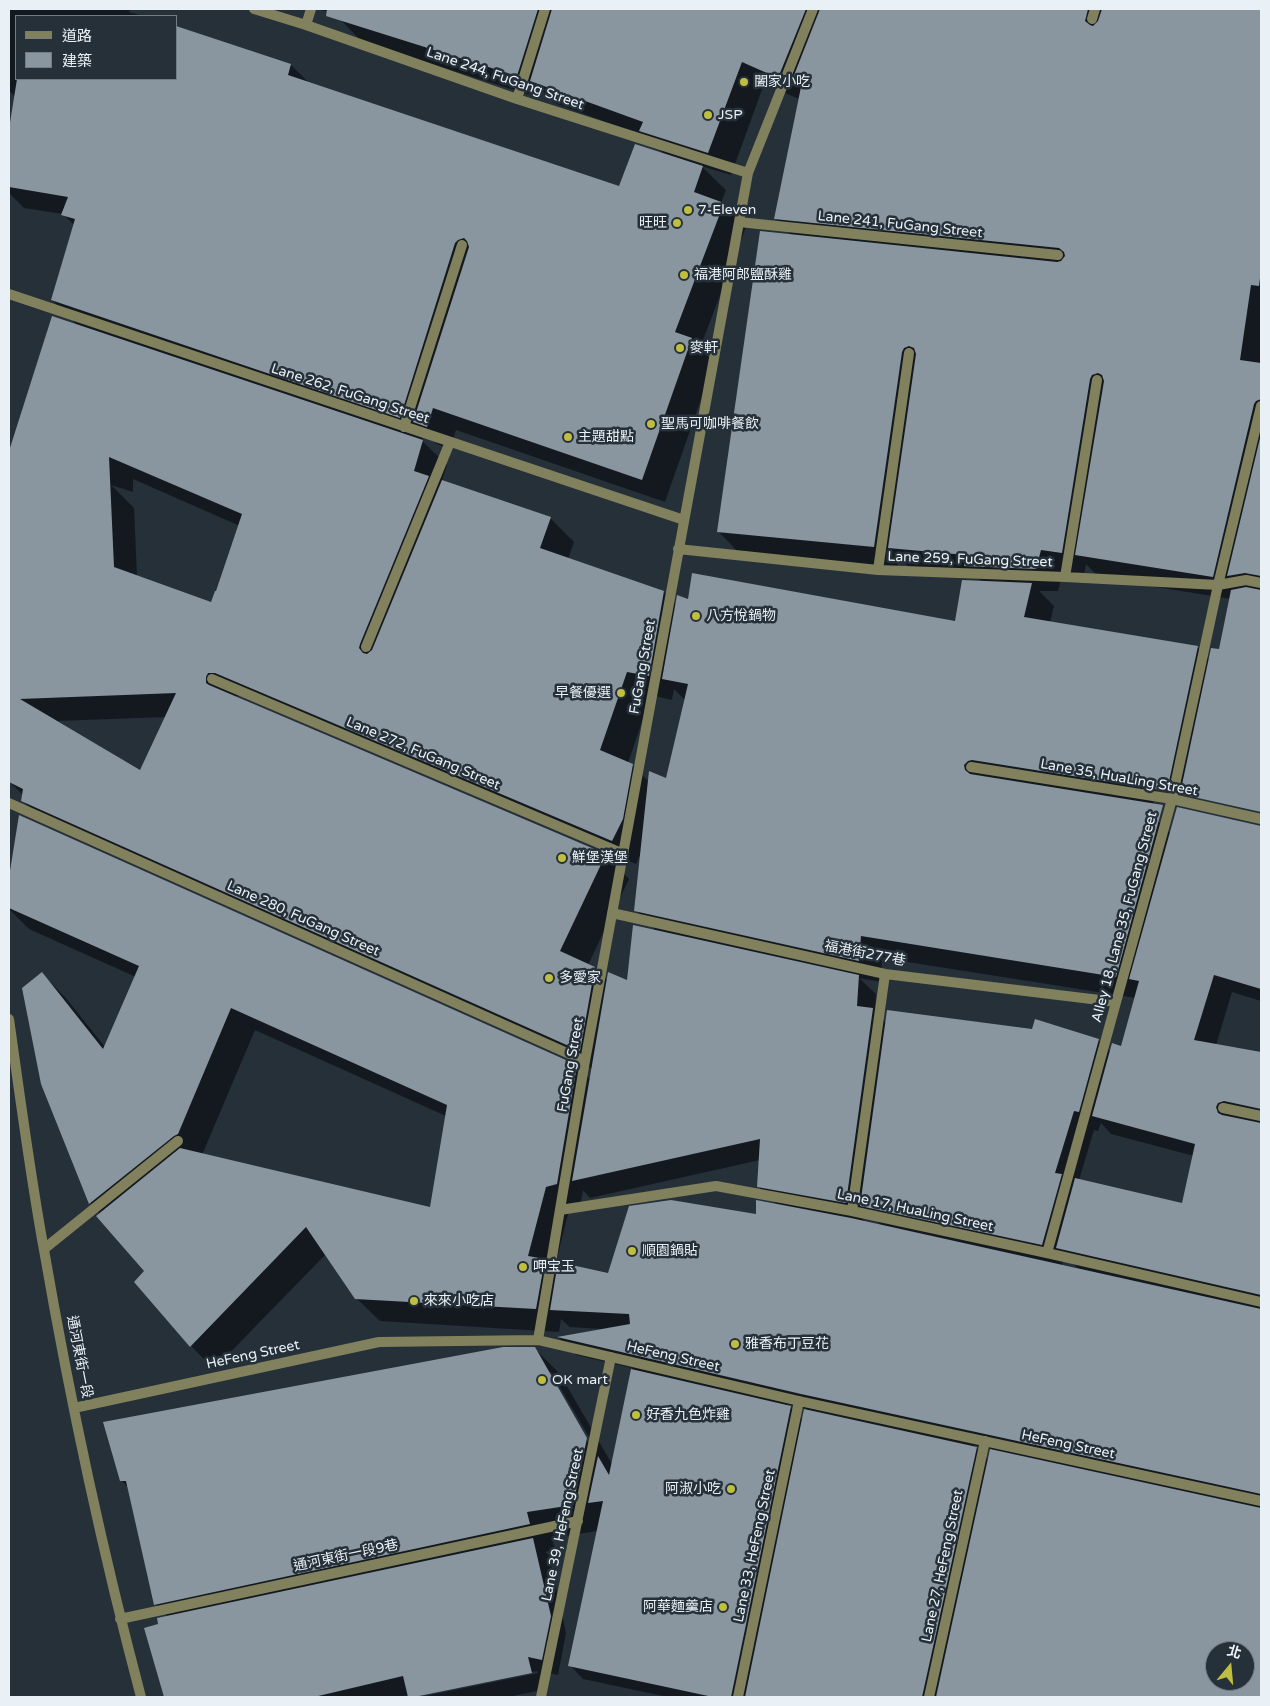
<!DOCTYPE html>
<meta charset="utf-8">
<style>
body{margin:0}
#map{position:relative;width:1270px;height:1706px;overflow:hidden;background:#253039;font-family:"Varela Round","Noto Sans TC",sans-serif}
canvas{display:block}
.frame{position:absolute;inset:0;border:10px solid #e9f0f6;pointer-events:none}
.legend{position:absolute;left:15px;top:15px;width:162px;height:65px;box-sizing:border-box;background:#253039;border:1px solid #737d85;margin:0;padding:6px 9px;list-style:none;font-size:15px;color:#e9f0f6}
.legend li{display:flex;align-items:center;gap:10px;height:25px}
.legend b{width:25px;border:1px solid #737d85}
.north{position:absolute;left:1205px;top:1641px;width:50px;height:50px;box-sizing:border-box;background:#253039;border:1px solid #737d85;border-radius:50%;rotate:17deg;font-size:14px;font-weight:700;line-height:20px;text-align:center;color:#e9f0f6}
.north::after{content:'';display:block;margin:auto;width:18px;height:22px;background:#bfbe41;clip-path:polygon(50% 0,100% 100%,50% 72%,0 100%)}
</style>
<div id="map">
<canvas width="1270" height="1706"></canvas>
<div class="frame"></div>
<ul class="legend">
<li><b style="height:6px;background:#81815d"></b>道路</li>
<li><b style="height:14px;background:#8996a0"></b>建築</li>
</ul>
<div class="north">北</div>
</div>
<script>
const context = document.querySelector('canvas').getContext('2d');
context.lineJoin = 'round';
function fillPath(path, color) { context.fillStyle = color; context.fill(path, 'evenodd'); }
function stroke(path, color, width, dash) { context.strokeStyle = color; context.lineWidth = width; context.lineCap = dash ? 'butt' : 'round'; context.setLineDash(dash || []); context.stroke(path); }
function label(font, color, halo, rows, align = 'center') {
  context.font = font + ' "Varela Round","Noto Sans TC",sans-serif'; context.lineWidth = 5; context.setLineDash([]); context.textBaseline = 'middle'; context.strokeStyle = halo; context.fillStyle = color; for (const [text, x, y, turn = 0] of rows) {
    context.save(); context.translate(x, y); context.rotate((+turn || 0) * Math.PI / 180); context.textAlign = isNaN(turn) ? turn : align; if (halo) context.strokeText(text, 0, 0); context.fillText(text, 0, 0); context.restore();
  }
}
const shadow = new Path2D(`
 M 9,9 L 130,9 L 129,12 L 143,16 L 16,16 L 16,79 L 176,79 L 176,27 L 291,65 L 309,83 L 620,188 L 665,155 L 647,137 L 554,103 L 542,91 L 540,98 L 362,42 L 340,19 L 340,15 L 317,9 L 1261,9 L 1261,810 L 1158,785 L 1152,807 L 1158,821 L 1171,834 L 1173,826 L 1261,852 L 1261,1001 L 1232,992 L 1216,1045 L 1261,1053 L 1261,1697 L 668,1697 L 583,1679 L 570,1665 L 598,1531 L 552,1538 L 555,1550 L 545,1552 L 549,1555 L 566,1633 L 558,1675 L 544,1672 L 547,1689 L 508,1697 L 420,1697 L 538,1673 L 537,1671 L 420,1695 L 420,1697 L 409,1697 L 409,1695 L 397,1697 L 165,1697 L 146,1629 L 160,1625 L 168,1617 L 155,1604 L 130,1489 L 122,1481 L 534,1348 L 560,1374 L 612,1464 L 632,1368 L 576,1355 L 559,1338 L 602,1329 L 570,1327 L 561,1319 L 559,1332 L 380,1321 L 356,1298 L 326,1254 L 214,1369 L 191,1346 L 135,1282 L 146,1272 L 100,1214 L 90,1203 L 42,1083 L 42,974 L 65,997 L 105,1047 L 136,977 L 29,929 L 9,909 L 9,885 L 20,817 L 577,1066 L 591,1080 L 593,1069 L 46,824 L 22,800 L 23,795 L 10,782 L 9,488 L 108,484 L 78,326 L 52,300 L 74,225 L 63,214 L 24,208 L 9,193 L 9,137 L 15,97 L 9,90 ZM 764,84 L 799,99 L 775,218 L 792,236 L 719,532 L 741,555 L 897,569 L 899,557 L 912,570 L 976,576 L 982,582 L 957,622 L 688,600 L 677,605 L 664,592 L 568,559 L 574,542 L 550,518 L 442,481 L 447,465 L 422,441 L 425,432 L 437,444 L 450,449 L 456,430 L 665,502 L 714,362 L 700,348 L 746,227 L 721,203 L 726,190 L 701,166 L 731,175 ZM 133,479 L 240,526 L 212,603 L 137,576 L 134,508 L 111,485 L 133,492 ZM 1086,564 L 1100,578 L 1231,599 L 1220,651 L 1210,660 L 1197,647 L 1050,623 L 1054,606 L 1039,591 L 1058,591 L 1063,572 L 1084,575 ZM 674,689 L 685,700 L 667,779 L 649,782 L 632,765 L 628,763 L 651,695 L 672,700 ZM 240,696 L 636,864 L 641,853 L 636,910 L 656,931 L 628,982 L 608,981 L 595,968 L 588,965 L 629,879 L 605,855 L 233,697 ZM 166,717 L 140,772 L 56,721 ZM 882,958 L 1136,998 L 1122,1047 L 1111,1052 L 1098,1040 L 886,1023 L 875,1011 L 876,994 L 859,978 L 881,982 ZM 255,1030 L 446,1116 L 431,1209 L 202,1155 ZM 1101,1123 L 1111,1134 L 1194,1156 L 1183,1205 L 1079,1180 L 1094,1130 L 1098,1131 ZM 760,1160 L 758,1186 L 778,1206 L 609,1274 L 557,1274 L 554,1270 L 569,1210 L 580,1207 L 583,1190 L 590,1198 ZM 865,1209 L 882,1226 L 863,1222 ZM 1064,1255 L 1078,1268 L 1062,1265 ZM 548,1372 L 551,1372 L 592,1442 L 589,1444 ZM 787,1404 L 806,1409 L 803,1420 ZM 974,1445 L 992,1449 L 989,1461 ZM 1215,1651 L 1245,1651 L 1245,1681 L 1215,1681 Z`);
const building = new Path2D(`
 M 327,9 L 538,9 L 517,76 L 326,16 Z
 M 552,9 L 806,9 L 778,78 L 742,62 L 708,153 L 639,131 L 643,122 L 530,81 Z
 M 820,9 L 1088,9 L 1085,21 L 1090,25 L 1093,26 L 1098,21 L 1102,9 L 1261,9 L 1261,270 L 1259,286 L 1251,285 L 1240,360 L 1261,363 L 1261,399 L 1256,401 L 1254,404 L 1213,577 L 1075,555 L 1104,381 L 1102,375 L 1098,373 L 1092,375 L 1090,379 L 1062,553 L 1041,550 L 1036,569 L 964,566 L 966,555 L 888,548 L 916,354 L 914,348 L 909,346 L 904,348 L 902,352 L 874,547 L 717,532 L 760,231 L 1057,262 L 1061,261 L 1065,256 L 1064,252 L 1059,248 L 774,219 L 801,87 L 791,83 Z
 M 176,26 L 291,64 L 288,75 L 619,186 L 635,144 L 703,166 L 694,192 L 724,203 L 675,332 L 692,338 L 642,480 L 433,408 L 427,427 L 413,422 L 469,247 L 467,241 L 464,238 L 458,240 L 455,243 L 400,418 L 51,300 L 75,219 L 61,215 L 68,197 L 9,187 L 9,129 L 17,79 L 176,79 Z
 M 52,316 L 423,440 L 414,471 L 429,476 L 360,644 L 359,648 L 363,653 L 367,654 L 372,650 L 442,480 L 551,517 L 540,548 L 664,591 L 649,676 L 627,672 L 600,750 L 633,764 L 623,819 L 612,841 L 215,673 L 208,673 L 206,677 L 206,683 L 209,685 L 606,854 L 560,951 L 595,967 L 580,1051 L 21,801 L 23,789 L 9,782 L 9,451 ZM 109,457 L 242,514 L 216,591 L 215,591 L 211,602 L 114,567 ZM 176,693 L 140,770 L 20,699 Z
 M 1261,434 L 1261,576 L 1245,573 L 1227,576 Z
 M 692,573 L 955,621 L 962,580 L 1032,583 L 1024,617 L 1198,646 L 1167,791 L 972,760 L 968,761 L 964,765 L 965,770 L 970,774 L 1163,805 L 1116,977 L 861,936 L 859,961 L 634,911 L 649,771 L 666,778 L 688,684 L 662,679 L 677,595 L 688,599 Z
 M 1246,587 L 1261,590 L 1261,812 L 1180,794 L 1211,648 L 1219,649 L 1231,590 Z
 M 1177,807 L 1261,826 L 1261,989 L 1214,975 L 1194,1040 L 1261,1052 L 1261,1109 L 1224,1101 L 1218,1103 L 1216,1107 L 1218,1113 L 1222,1115 L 1261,1123 L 1261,1295 L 1056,1248 L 1075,1178 L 1182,1203 L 1195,1144 L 1092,1116 L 1112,1043 L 1121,1046 L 1139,981 L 1129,979 Z
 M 19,815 L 577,1065 L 557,1184 L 546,1187 L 528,1256 L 545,1259 L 536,1309 L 355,1299 L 306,1227 L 190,1347 L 134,1282 L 144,1271 L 96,1216 L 180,1148 L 430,1207 L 447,1105 L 231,1008 L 178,1134 L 174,1136 L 89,1204 L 41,1084 L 22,988 L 42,972 L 103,1049 L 139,966 L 9,908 L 9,877 Z
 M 633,925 L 859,975 L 857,1006 L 873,1008 L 846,1203 L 757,1187 L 760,1139 L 572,1181 L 608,972 L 627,980 Z
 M 887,1010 L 1032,1029 L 1035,1019 L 1099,1039 L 1079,1112 L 1074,1111 L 1055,1173 L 1062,1174 L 1042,1245 L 860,1206 Z
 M 671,1200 L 756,1214 L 756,1200 L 851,1218 L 1261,1309 L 1261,1494 L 801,1394 L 557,1337 L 630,1324 L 629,1314 L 550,1310 L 558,1262 L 608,1273 L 629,1206 Z
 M 503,1347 L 535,1347 L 587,1438 L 573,1505 L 527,1512 L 530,1524 L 154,1605 L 126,1481 L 120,1481 L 103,1422 Z
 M 631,1369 L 791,1406 L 731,1697 L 713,1697 L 568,1666 L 603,1501 L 588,1503 L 598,1456 L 609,1475 Z
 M 804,1409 L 977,1447 L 922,1697 L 745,1697 Z
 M 990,1449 L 1261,1508 L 1261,1697 L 936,1697 ZM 1215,1651 L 1245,1651 L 1245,1681 L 1215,1681 Z
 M 533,1538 L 551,1616 L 542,1660 L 528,1657 L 532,1673 L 414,1697 L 408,1697 L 403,1676 L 314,1697 L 164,1697 L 144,1628 L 158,1624 L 157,1618 Z`);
const service = new Path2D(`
 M 44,1249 L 178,1141`);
const minor = new Path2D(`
 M 254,9 L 306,25 L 517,99 L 748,173
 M 1092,19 L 1095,9
 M 306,25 L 311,9
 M 517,99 L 545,9
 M 739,222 L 1058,255
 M 9,294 L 684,520
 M 404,427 L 462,245
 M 678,549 L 878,570 L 1065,577 L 1218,585 L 1246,580 L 1261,583
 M 878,570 L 909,353
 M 1065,577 L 1097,380
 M 366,647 L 450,442
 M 212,679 L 624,854
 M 971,767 L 1172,799 L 1261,819
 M 9,803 L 585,1061
 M 612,913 L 885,974 L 1116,1002
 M 9,1019 C 20,1096 30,1174 44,1250 C 70,1400 102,1550 141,1697
 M 1223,1108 L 1261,1116
 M 560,1210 L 716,1186 L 852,1211 L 1047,1253 L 1261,1302
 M 852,1211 L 885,974
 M 1047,1253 L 1172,799 L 1218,585 L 1261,406
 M 538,1340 L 585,1061 L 748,173 L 813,9
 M 74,1408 L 379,1342 L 538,1340 L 799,1401 L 1261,1501
 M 120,1619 L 578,1521
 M 541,1697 L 611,1357
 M 738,1697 L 799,1401
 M 929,1697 L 985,1441`);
const markers = [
 [744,82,5,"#bfbe41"],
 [708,115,5,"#bfbe41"],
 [688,210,5,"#bfbe41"],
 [677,223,5,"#bfbe41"],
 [684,275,5,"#bfbe41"],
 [680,348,5,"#bfbe41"],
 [651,424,5,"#bfbe41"],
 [568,437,5,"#bfbe41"],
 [696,616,5,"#bfbe41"],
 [621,693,5,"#bfbe41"],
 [562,858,5,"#bfbe41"],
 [549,978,5,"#bfbe41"],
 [632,1251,5,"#bfbe41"],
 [523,1267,5,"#bfbe41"],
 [414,1301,5,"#bfbe41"],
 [735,1344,5,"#bfbe41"],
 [542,1380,5,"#bfbe41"],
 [636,1415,5,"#bfbe41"],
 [731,1489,5,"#bfbe41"],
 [723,1607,5,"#bfbe41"]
];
const streetNames = [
 ["Lane 244, FuGang Street",505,79,19],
 ["Lane 241, FuGang Street",900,225,6],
 ["Lane 262, FuGang Street",350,394,18],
 ["Lane 259, FuGang Street",970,560,2],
 ["FuGang Street",643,667,-80],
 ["Lane 272, FuGang Street",423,754,23],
 ["Lane 35, HuaLing Street",1119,778,10],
 ["Alley 18, Lane 35, FuGang Street",1125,917,-75],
 ["Lane 280, FuGang Street",303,919,24],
 ["福港街277巷",865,954,11],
 ["FuGang Street",571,1065,-80],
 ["Lane 17, HuaLing Street",915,1211,12],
 ["HeFeng Street",253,1355,-12],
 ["通河東街一段",79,1357,79],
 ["HeFeng Street",673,1357,13],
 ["HeFeng Street",1068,1445,12],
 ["Lane 39, HeFeng Street",563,1525,-78],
 ["Lane 33, HeFeng Street",755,1546,-78],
 ["通河東街一段9巷",346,1556,-12],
 ["Lane 27, HeFeng Street",943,1566,-78]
];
const poiNames = [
 ["闔家小吃",754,82],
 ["JSP",718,115],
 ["7-Eleven",698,210],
 ["旺旺",667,223,"right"],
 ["福港阿郎鹽酥雞",694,275],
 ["麥軒",690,348],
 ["聖馬可咖啡餐飲",661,424],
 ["主題甜點",578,437],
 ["八方悅鍋物",706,616],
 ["早餐優選",611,693,"right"],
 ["鮮堡漢堡",572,858],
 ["多愛家",559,978],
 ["順園鍋貼",642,1251],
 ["呷宝玉",533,1267],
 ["來來小吃店",424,1301],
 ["雅香布丁豆花",745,1344],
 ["OK mart",552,1380],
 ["好香九色炸雞",646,1415],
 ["阿淑小吃",721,1489,"right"],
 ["阿華麵羹店",713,1607,"right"]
];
fillPath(shadow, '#0007');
fillPath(building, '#8996a0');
stroke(service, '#81815d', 10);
stroke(minor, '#81815d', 10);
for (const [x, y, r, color] of markers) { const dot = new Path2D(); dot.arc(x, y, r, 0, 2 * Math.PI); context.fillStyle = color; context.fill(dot); stroke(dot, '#253039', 2); }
label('14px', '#e9f0f6', '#253039', streetNames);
label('14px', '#e9f0f6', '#253039', poiNames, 'left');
</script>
